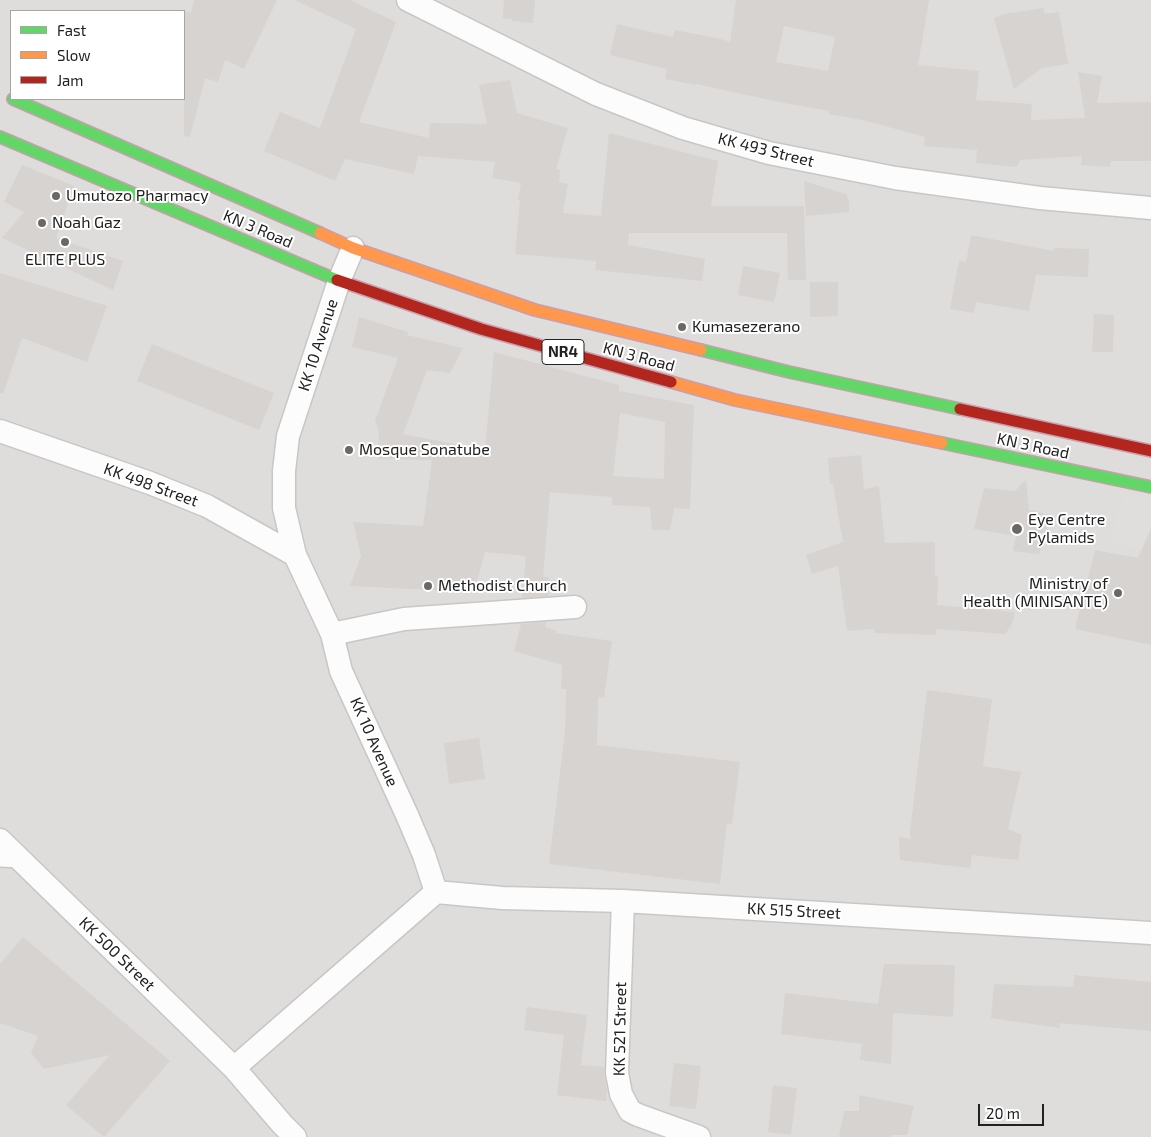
<!DOCTYPE html>
<style>
body{margin:0}
#map{position:relative;width:1151px;height:1137px;overflow:hidden;background:#f0edea;font-family:"Exo 2",sans-serif}
canvas{display:block}
.legend{position:absolute;left:10px;top:10px;width:175px;height:90px;box-sizing:border-box;background:#fff;border:1px solid #a6a6a6;margin:0;padding:6px 9px;list-style:none;font-size:15px;color:#212121}
.legend li{display:flex;align-items:center;gap:10px;height:25px}
.legend b{width:25px;border:1px solid #a6a6a6}
.scale{position:absolute;left:978px;top:1104px;width:66px;height:22px;box-sizing:border-box;border:2px solid #212121;border-top:0;padding-left:6px;font-size:15px;line-height:18px;white-space:nowrap;color:#212121;-webkit-text-stroke:4px #fff;paint-order:stroke}
</style>
<div id="map">
<canvas width="1151" height="1137"></canvas>
<ul class="legend">
<li><b style="height:6px;background:#63d668"></b>Fast</li>
<li><b style="height:6px;background:#ff974d"></b>Slow</li>
<li><b style="height:6px;background:#b3261e"></b>Jam</li>
</ul>
<div class="scale">20 m</div>
</div>
<script>
const context = document.querySelector('canvas').getContext('2d');
context.lineJoin = 'round';
function fillPath(path, color) { context.fillStyle = color; context.fill(path, 'evenodd'); }
function stroke(path, color, width, dash) { context.strokeStyle = color; context.lineWidth = width; context.lineCap = dash ? 'butt' : 'round'; context.setLineDash(dash || []); context.stroke(path); }
function label(font, color, halo, rows, align = 'center') {
  context.font = font + ' "Exo 2",sans-serif'; context.lineWidth = 4; context.setLineDash([]); context.textBaseline = 'middle'; context.strokeStyle = halo; context.fillStyle = color; for (const [text, x, y, turn = 0] of rows) {
    context.save(); context.translate(x, y); context.rotate((+turn || 0) * Math.PI / 180); context.textAlign = isNaN(turn) ? turn : align; if (halo) context.strokeText(text, 0, 0); context.fillText(text, 0, 0); context.restore();
  }
}
const residential = new Path2D(`
 M 0,0 L 1151,0 L 1151,1137 L 0,1137 ZM 11,11 L 184,11 L 184,99 L 11,99 Z`);
const parking = new Path2D(`
 M 1124,494 L 1151,500 L 1151,551 L 1109,542 Z`);
const building = new Path2D(`
 M 194,0 L 277,0 L 244,69 L 225,60 L 218,82 L 205,78 L 190,137 L 184,136 L 184,11 L 191,13 Z
 M 295,0 L 350,0 L 396,22 L 359,122 L 429,138 L 430,123 L 487,124 L 479,85 L 510,80 L 517,113 L 568,128 L 556,169 L 560,170 L 559,182 L 568,184 L 563,213 L 601,216 L 609,133 L 718,161 L 711,206 L 804,206 L 806,280 L 788,280 L 787,233 L 629,233 L 628,245 L 705,259 L 702,281 L 595,270 L 596,261 L 515,254 L 520,200 L 518,200 L 521,183 L 492,178 L 495,162 L 418,156 L 414,174 L 345,159 L 335,181 L 264,151 L 280,112 L 320,128 L 356,29 Z
 M 504,0 L 535,0 L 533,23 L 512,21 L 512,19 L 503,18 Z
 M 736,0 L 929,0 L 918,65 L 979,71 L 976,100 L 1032,104 L 1031,120 L 1085,118 L 1078,72 L 1102,76 L 1097,103 L 1151,102 L 1151,161 L 1111,161 L 1110,167 L 1081,165 L 1082,156 L 1020,160 L 1017,167 L 976,163 L 977,150 L 924,146 L 925,137 L 867,121 L 829,114 L 829,111 L 779,102 L 696,84 L 696,85 L 665,79 L 667,69 L 610,55 L 617,24 L 673,37 L 675,30 L 721,39 L 730,42 ZM 784,26 L 835,37 L 828,71 L 776,62 Z
 M 1043,8 L 1045,14 L 1059,12 L 1068,64 L 1042,68 L 1014,89 L 994,18 L 1011,12 L 1012,13 Z
 M 22,165 L 74,186 L 56,238 L 123,261 L 113,290 L 2,238 L 24,212 L 4,202 Z
 M 804,181 L 846,194 L 849,201 L 849,212 L 806,216 Z
 M 971,235 L 1054,251 L 1054,248 L 1089,249 L 1088,277 L 1036,275 L 1029,311 L 976,302 L 974,313 L 950,309 L 959,261 L 966,262 Z
 M 743,266 L 780,273 L 774,302 L 738,295 Z
 M 0,273 L 107,306 L 87,362 L 22,338 L 3,394 L 0,393 Z
 M 810,282 L 838,282 L 838,316 L 810,317 Z
 M 1094,314 L 1114,315 L 1113,352 L 1092,352 Z
 M 359,317 L 408,332 L 407,335 L 463,348 L 450,373 L 427,370 L 403,434 L 485,450 L 494,352 L 619,385 L 619,391 L 694,405 L 690,509 L 674,508 L 670,530 L 652,530 L 650,507 L 612,505 L 612,497 L 550,492 L 543,577 L 549,577 L 548,596 L 522,598 L 526,556 L 485,552 L 474,592 L 350,586 L 361,556 L 353,522 L 423,526 L 432,460 L 378,459 L 379,431 L 375,421 L 398,358 L 352,347 ZM 620,413 L 665,422 L 664,479 L 613,476 Z
 M 152,344 L 274,393 L 259,430 L 137,381 Z
 M 861,455 L 864,489 L 879,486 L 885,543 L 935,542 L 935,576 L 938,576 L 937,605 L 1015,612 L 1012,624 L 1005,634 L 936,629 L 936,635 L 874,633 L 874,629 L 847,631 L 838,566 L 812,574 L 806,555 L 843,542 L 833,484 L 830,484 L 828,458 Z
 M 1026,480 L 1029,510 L 1050,515 L 1046,534 L 1039,554 L 1013,551 L 1016,536 L 974,529 L 984,488 L 1015,491 Z
 M 1151,528 L 1151,645 L 1075,629 L 1095,550 L 1138,558 Z
 M 546,622 L 545,627 L 556,631 L 555,633 L 612,641 L 604,698 L 598,697 L 597,745 L 740,762 L 732,824 L 727,823 L 720,884 L 549,864 L 565,732 L 566,689 L 561,689 L 562,665 L 514,651 L 521,624 Z
 M 927,690 L 992,699 L 983,766 L 1021,772 L 1008,829 L 1022,835 L 1018,860 L 972,855 L 970,868 L 900,860 L 899,837 L 911,839 L 910,832 Z
 M 479,738 L 485,779 L 449,784 L 444,743 Z
 M 23,937 L 170,1061 L 104,1137 L 66,1105 L 110,1055 L 44,1069 L 31,1053 L 38,1036 L 0,1023 L 0,964 Z
 M 884,964 L 955,965 L 953,1017 L 893,1013 L 891,1064 L 860,1060 L 862,1044 L 781,1034 L 785,993 L 878,1004 Z
 M 1075,975 L 1151,982 L 1151,1031 L 1059,1023 L 1060,1028 L 991,1018 L 994,984 L 1073,987 Z
 M 527,1007 L 587,1015 L 581,1065 L 604,1067 L 604,1075 L 607,1090 L 606,1101 L 557,1095 L 564,1035 L 524,1030 Z
 M 674,1063 L 701,1066 L 696,1109 L 669,1106 Z
 M 773,1085 L 797,1088 L 791,1135 L 768,1132 Z
 M 859,1095 L 914,1106 L 907,1135 L 891,1135 L 890,1137 L 839,1137 L 844,1111 L 859,1111 Z`);
const lane = new Path2D(`
 M 0,861 L 22,862`);
const street = new Path2D(`
 M 408,0 L 596,94 L 683,128 L 769,153 L 895,178 L 1040,198 L 1151,208
 M 0,431 L 150,483 L 207,506 L 295,555
 M 332,634 L 404,619 L 575,607
 M 0,840 L 234,1068
 M 436,892 L 502,898 L 623,901 L 1151,933
 M 623,901 L 617,1073 L 621,1094 L 630,1111 L 638,1115 L 699,1137
 M 295,1137 L 282,1124 L 234,1068 L 436,892 L 424,855 L 407,815 L 341,671 L 332,634 L 295,555 L 284,508 L 284,471 L 288,436 L 339,281 L 353,248`);
const fast = new Path2D(`
 M 13,99 L 320,233
 M 0,137 L 337,280
 M 701,350 L 789,372 L 960,409
 M 942,443 L 1151,487`);
const slow = new Path2D(`
 M 320,233 L 353,248 L 535,310 L 701,350
 M 671,382 L 735,400 L 942,443`);
const jam = new Path2D(`
 M 337,280 L 481,329 L 671,382
 M 960,409 L 1151,451`);
const markers = [
 [56,196,5,"#696867"],
 [42,223,5,"#696867"],
 [65,242,5,"#696867"],
 [682,327,5,"#696867"],
 [349,450,5,"#696867"],
 [1017,529,6,"#696867"],
 [428,586,5,"#696867"],
 [1118,593,5,"#696867"]
];
const shields = [
 [563,352,42]
];
const shieldNames = [
 ["NR4",563,352]
];
const streetNames = [
 ["KK 493 Street",766,150,14],
 ["KN 3 Road",258,229,23],
 ["KK 10 Avenue",318,345,-72],
 ["KN 3 Road",639,357,15],
 ["KN 3 Road",1033,446,12],
 ["KK 498 Street",151,485,20],
 ["KK 10 Avenue",374,742,66],
 ["KK 515 Street",794,911,3],
 ["KK 500 Street",117,954,44],
 ["KK 521 Street",620,1029,-89]
];
const poiNames = [
 ["Umutozo Pharmacy",66,196],
 ["Noah Gaz",52,223],
 ["ELITE PLUS",65,260,"center"],
 ["Kumasezerano",692,327],
 ["Mosque Sonatube",359,450],
 ["Eye Centre",1028,520],
 ["Pylamids",1028,538],
 ["Ministry of",1108,584,"right"],
 ["Health (MINISANTE)",1108,602,"right"],
 ["Methodist Church",438,586]
];
fillPath(residential, '#dfdddb');
fillPath(parking, '#e0dedd');
fillPath(building, '#d6d3d1');
stroke(lane, '#c8c7c6', 14);
stroke(street, '#c8c7c6', 25);
stroke(fast, '#c79fae', 14);
stroke(slow, '#c79fae', 14);
stroke(jam, '#c79fae', 14);
stroke(lane, '#fdfcfc', 11);
stroke(street, '#fdfcfc', 22);
stroke(fast, '#63d668', 11);
stroke(slow, '#ff974d', 11);
stroke(jam, '#b3261e', 11);
for (const [x, y, r, color] of markers) { const dot = new Path2D(); dot.arc(x, y, r, 0, 2 * Math.PI); context.fillStyle = color; context.fill(dot); stroke(dot, '#fff', 2); }
for (const [x, y, w] of shields) { const box = new Path2D(); box.roundRect(x - w / 2, y - 12.5, w, 25, 4); context.fillStyle = '#fff'; context.fill(box); stroke(box, '#212121', 1); }
label('bold 15px', '#212121', null, shieldNames);
label('16px', '#212121', '#fff', streetNames);
label('16px', '#212121', '#fff', poiNames, 'left');
</script>
